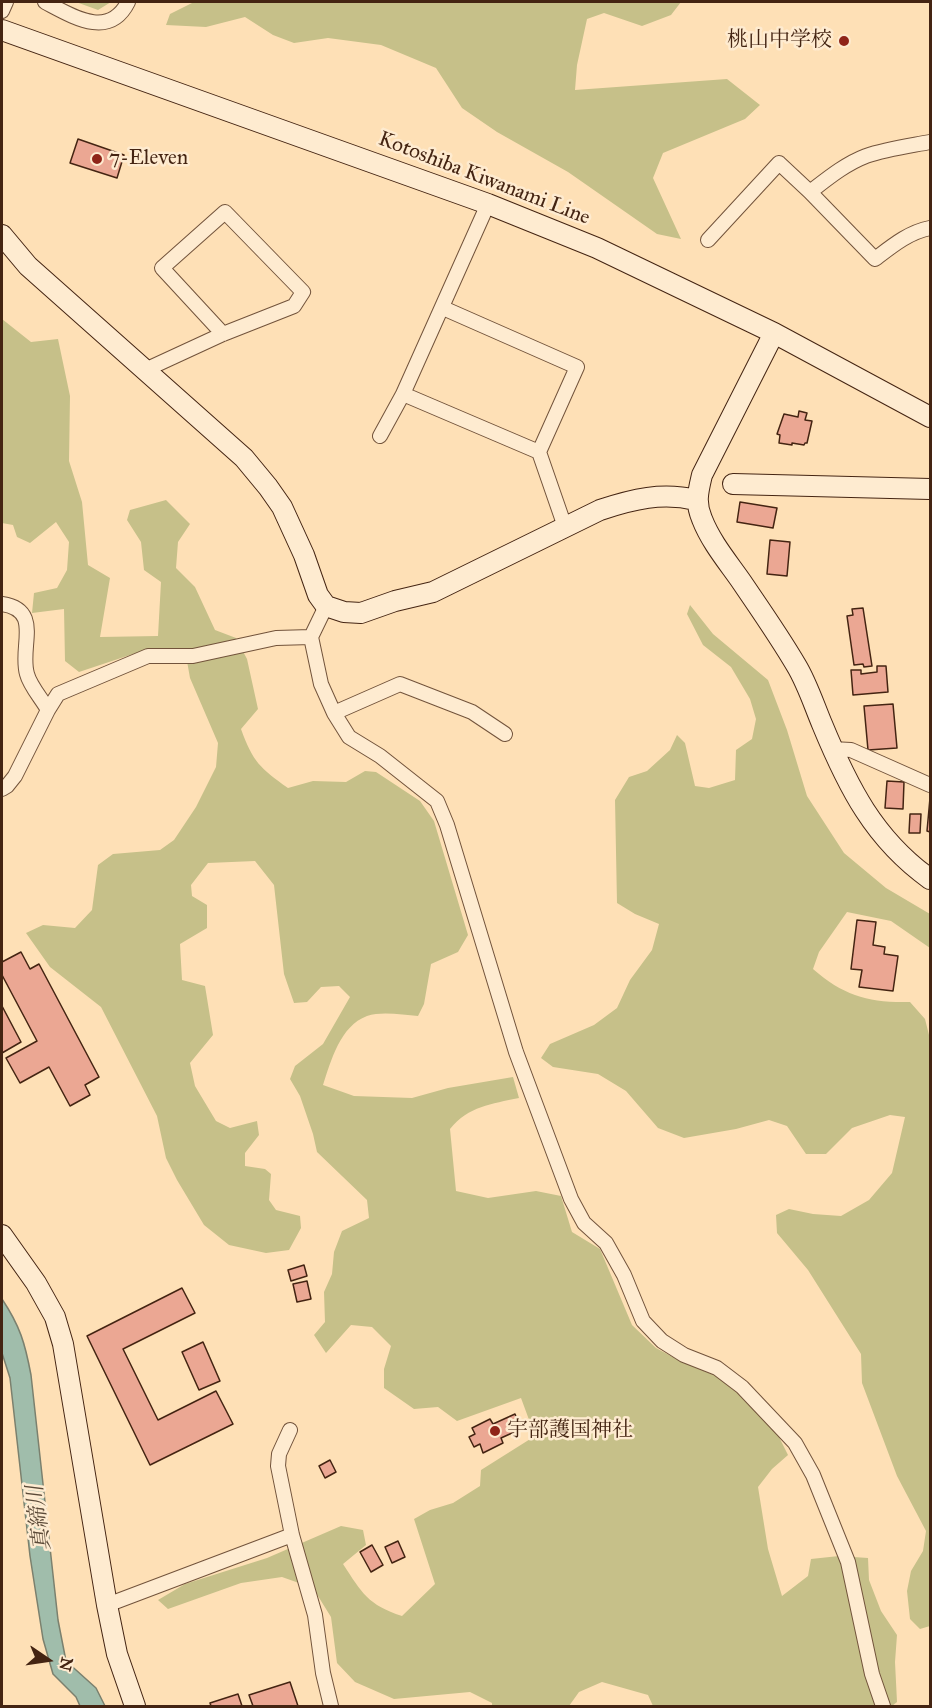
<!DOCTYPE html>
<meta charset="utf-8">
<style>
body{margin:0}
#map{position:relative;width:932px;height:1708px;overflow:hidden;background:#fee0b6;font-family:"IM FELL Great Primer",serif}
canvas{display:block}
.frame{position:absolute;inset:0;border:3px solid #442412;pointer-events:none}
.north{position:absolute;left:18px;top:1630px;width:60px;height:60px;-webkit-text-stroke:4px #feebd0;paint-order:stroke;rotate:103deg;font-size:16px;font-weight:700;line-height:24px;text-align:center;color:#442412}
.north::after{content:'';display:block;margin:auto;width:21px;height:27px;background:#442412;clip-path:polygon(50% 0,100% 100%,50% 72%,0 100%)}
</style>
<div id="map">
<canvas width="932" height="1708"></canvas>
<div class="frame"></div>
<div class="north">N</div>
</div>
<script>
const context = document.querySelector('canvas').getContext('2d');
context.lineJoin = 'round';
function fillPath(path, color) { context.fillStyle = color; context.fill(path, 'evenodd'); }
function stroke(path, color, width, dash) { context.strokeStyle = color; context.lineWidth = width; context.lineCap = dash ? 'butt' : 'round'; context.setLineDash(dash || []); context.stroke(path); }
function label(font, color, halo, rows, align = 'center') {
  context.font = font + ' "IM FELL Great Primer","Noto Serif JP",serif'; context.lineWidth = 5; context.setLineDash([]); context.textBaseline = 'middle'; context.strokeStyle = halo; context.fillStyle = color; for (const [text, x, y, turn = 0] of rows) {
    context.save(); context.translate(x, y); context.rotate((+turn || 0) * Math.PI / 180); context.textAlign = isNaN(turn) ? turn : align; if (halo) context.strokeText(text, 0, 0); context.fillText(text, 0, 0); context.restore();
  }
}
const green = new Path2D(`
 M 76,2 L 111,2 L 98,10 Z
 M 194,2 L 681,2 L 671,15 L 642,26 L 604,13 L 587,19 L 577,65 L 575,90 L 727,79 L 760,105 L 745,119 L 663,153 L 653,178 L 681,239 L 657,234 L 568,172 L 497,132 L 462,108 L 436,68 L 381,45 L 328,38 L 294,43 L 273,35 L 245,17 L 206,27 L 166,25 L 170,14 Z
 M 2,319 L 31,342 L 58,339 L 70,396 L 69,461 L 82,502 L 88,565 L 110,578 L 100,637 L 158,636 L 161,582 L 144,570 L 141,542 L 127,520 L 130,510 L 166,500 L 190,524 L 178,542 L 176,568 L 195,587 L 215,630 L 236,638 L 247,659 L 258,709 L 241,729 C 253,762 260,768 288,788 L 313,781 L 346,782 L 365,771 L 376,772 L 420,801 L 434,821 L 468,935 L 458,952 L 431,964 L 424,1004 L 418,1016 C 403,1015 382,1011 367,1016 C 340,1026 331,1061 323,1085 L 354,1096 L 412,1098 L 448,1088 L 513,1077 L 519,1098 C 491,1104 469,1106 450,1129 L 456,1191 L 488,1198 L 536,1191 L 561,1196 L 572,1232 L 600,1249 L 632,1325 L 656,1348 L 682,1362 L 716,1376 L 745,1399 L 779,1437 L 788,1455 L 772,1469 L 758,1487 L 768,1549 L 782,1596 L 808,1576 L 811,1559 L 839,1556 L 868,1558 L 869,1580 L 881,1611 L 897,1635 L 895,1662 L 897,1702 L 892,1706 L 653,1706 L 648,1695 L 602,1682 L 579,1692 L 569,1706 L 492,1706 L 492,1703 L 470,1692 L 394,1699 L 355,1682 L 337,1663 L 331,1617 L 313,1588 L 282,1577 L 241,1583 L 168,1609 L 158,1600 L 185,1584 L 267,1558 L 341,1526 L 363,1530 L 366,1545 L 343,1564 C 362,1593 368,1605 402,1616 L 435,1584 L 414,1519 L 430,1510 L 453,1503 L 480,1486 L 481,1470 L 535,1436 L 521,1398 L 457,1421 L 438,1407 L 414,1409 L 384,1388 L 384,1369 L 391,1346 L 372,1327 L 351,1325 L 326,1353 L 314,1335 L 325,1322 L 324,1292 L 332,1274 L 334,1252 L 342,1231 L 369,1218 L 367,1200 L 317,1152 L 313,1134 L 300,1096 L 290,1079 L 295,1066 L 323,1044 L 350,997 L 339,986 L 321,987 L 307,1002 L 294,1003 L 284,974 L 274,885 L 255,861 L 208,863 L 191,885 L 192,896 L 207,905 L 207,928 L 180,944 L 182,980 L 205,986 L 213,1035 L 190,1063 L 195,1086 L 216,1121 L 230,1128 L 257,1121 L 259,1135 L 245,1153 L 245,1166 L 265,1169 L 271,1174 L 269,1200 L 276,1210 L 300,1216 L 301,1228 L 289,1250 L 266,1253 L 229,1245 L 204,1225 L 177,1180 L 166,1158 L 157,1116 L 101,1007 L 50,967 L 26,933 L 43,925 L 75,928 L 92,910 L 98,865 L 113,854 L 160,850 L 174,840 L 196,807 L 216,767 L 218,743 L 190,678 L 185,650 L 136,653 L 79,672 L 65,661 L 64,609 L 32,613 L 34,593 L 57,588 L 67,570 L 69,542 L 56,522 L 30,543 L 17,537 L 13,525 L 2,523 Z
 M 690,605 L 713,634 L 768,680 L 787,730 L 807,796 L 844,853 L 886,888 L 930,914 L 930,948 L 891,921 L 847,912 L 819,952 L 813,969 C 844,996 869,1003 910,1002 L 925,1019 L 930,1039 L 930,1626 L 920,1629 L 910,1619 L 907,1591 L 911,1571 L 923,1551 L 926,1531 L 897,1476 L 862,1383 L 861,1354 L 808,1270 L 777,1233 L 776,1215 L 789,1209 L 813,1214 L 841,1216 L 869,1200 L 892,1173 L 905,1117 L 890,1115 L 852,1128 L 826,1154 L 806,1154 L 787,1126 L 769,1120 L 736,1129 L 684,1138 L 658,1128 L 626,1091 L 598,1074 L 553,1067 L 541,1058 L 550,1044 L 594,1025 L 617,1008 L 630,980 L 652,950 L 659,924 L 635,914 L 617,903 L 615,800 L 629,777 L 647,771 L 670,750 L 677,735 L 685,743 L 695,786 L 709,788 L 735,780 L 736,750 L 752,739 L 756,719 L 750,699 L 731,667 L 703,645 L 687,614 Z`);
const water = new Path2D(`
 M 2,1299 C 20,1326 25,1343 31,1375 L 58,1620 L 66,1661 L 96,1688 L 105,1706 L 80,1706 L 76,1697 L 53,1674 L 43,1639 L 30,1556 L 10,1378 L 2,1353 Z`);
const building = new Path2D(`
 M 78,139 L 124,155 L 117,178 L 70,163 Z
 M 799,411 L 807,413 L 805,420 L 812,421 L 807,443 L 805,443 L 804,445 L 792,443 L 792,445 L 779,443 L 780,435 L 777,434 L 784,414 L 798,417 Z
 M 740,502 L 777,508 L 773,528 L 737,522 Z
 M 770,540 L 790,542 L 787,576 L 767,574 Z
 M 863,608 L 872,666 L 864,667 L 863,664 L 854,665 L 847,616 L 853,615 L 852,609 Z
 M 877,666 L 886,666 L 888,692 L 853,695 L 851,670 L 861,670 L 861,674 L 877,672 Z
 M 893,704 L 897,748 L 868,750 L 864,706 Z
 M 887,781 L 904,782 L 903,809 L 885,808 Z
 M 930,798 L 930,832 L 927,831 Z
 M 910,814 L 921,814 L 920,833 L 909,833 Z
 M 857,920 L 876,922 L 873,945 L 885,947 L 884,954 L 898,956 L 893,991 L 859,987 L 862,970 L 851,969 Z
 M 21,952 L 30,969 L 39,964 L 99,1077 L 85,1085 L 90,1095 L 70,1106 L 49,1067 L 20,1083 L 6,1058 L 37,1041 L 2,975 L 2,962 Z
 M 2,1006 L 21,1042 L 2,1053 Z
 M 304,1265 L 307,1276 L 291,1281 L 288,1270 Z
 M 307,1281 L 311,1299 L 297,1302 L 293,1284 Z
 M 182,1288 L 195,1313 L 123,1349 L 158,1420 L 216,1391 L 233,1424 L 150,1465 L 87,1336 Z
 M 203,1342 L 220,1381 L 199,1390 L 182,1352 Z
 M 515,1414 L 521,1429 L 501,1438 L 503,1443 L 483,1453 L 480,1444 L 474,1447 L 469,1437 L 475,1434 L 472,1428 L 490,1419 L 493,1424 Z
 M 330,1460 L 336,1472 L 325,1478 L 319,1466 Z
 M 398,1541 L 405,1557 L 392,1563 L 385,1547 Z
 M 372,1545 L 383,1565 L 371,1572 L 360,1552 Z
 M 290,1682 L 298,1706 L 253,1706 L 249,1695 Z
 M 238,1694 L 242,1706 L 211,1706 L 210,1703 Z`);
const street = new Path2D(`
 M 45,2 C 72,16 109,40 128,2
 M 2,11 L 6,2
 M 810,192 C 827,179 845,164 866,156 C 886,149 909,146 930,142
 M 708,240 L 779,163 L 810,192 L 875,259 C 892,246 909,232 930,228
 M 443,308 L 577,367 L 539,452 L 565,527
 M 145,370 L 223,334 L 294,306 L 303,292 L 225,212 L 162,268 L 223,334
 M 403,394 L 539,452
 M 380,436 L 403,394 L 488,204
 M 2,604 C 43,610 19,647 27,674 C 30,686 42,699 48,710
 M 326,606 L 311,637 L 321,684 L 334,713 L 349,737 L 380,756 L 437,801 L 447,825 L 516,1052 L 571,1199 L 584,1223 L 606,1243 L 624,1275 L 643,1321 L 662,1341 L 684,1355 L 717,1368 L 742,1387 L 795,1443 L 813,1475 L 848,1562 L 872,1674 L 883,1706
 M 334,713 L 400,684 L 472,712 L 505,734
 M 832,749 L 851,750 L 930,785
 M 2,789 L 7,786 L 15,776 L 48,710 L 58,694 L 148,656 L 193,656 L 276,638 L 311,637
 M 290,1430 L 279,1454 L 278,1466 L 292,1535 L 315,1615 L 323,1673 L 331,1706
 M 107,1605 L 292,1535`);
const secondary = new Path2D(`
 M 2,30 L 488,204 L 597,248 L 774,333 L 930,417
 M 2,235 L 28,266 L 244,458 L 268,487 L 282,507 L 304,555 L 318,595 L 326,606 L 344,612 L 361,613 L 395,601 L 433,592 L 600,510 C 633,499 662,492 696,500
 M 774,333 L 702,475 C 698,492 695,503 702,519 C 711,542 727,561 741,581 C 760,609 779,636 796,665 C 807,683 814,705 822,724 C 848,787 874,839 930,879
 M 733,484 L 930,489
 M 2,1235 L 36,1283 L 55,1317 L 63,1344 L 107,1605 L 117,1654 L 135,1706`);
const markers = [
 [844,41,6,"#8f2418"],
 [97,159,6,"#8f2418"],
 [495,1431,6,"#8f2418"]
];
const poiNames = [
 ["桃山中学校",832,41,"right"],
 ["7-Eleven",109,159],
 ["宇部護国神社",507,1431]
];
const streetNames = [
 ["Kotoshiba Kiwanami Line",484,179,21]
];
const waterNames = [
 ["真締川",40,1518,-97]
];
fillPath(green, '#c6c089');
fillPath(water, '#a0bdab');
stroke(water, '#7b806e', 1.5);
fillPath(building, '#eba793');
stroke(building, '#442412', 1.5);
stroke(street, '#72533b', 16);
stroke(secondary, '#442412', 22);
stroke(street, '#feebd0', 14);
stroke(secondary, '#feebd0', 20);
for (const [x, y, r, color] of markers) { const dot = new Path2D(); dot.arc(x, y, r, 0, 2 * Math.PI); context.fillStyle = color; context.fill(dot); stroke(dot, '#feebd0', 2); }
label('21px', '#442412', '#feebd0', poiNames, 'left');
label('21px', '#442412', '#feebd0', streetNames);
label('italic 22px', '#5b4a38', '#feebd0', waterNames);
</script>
